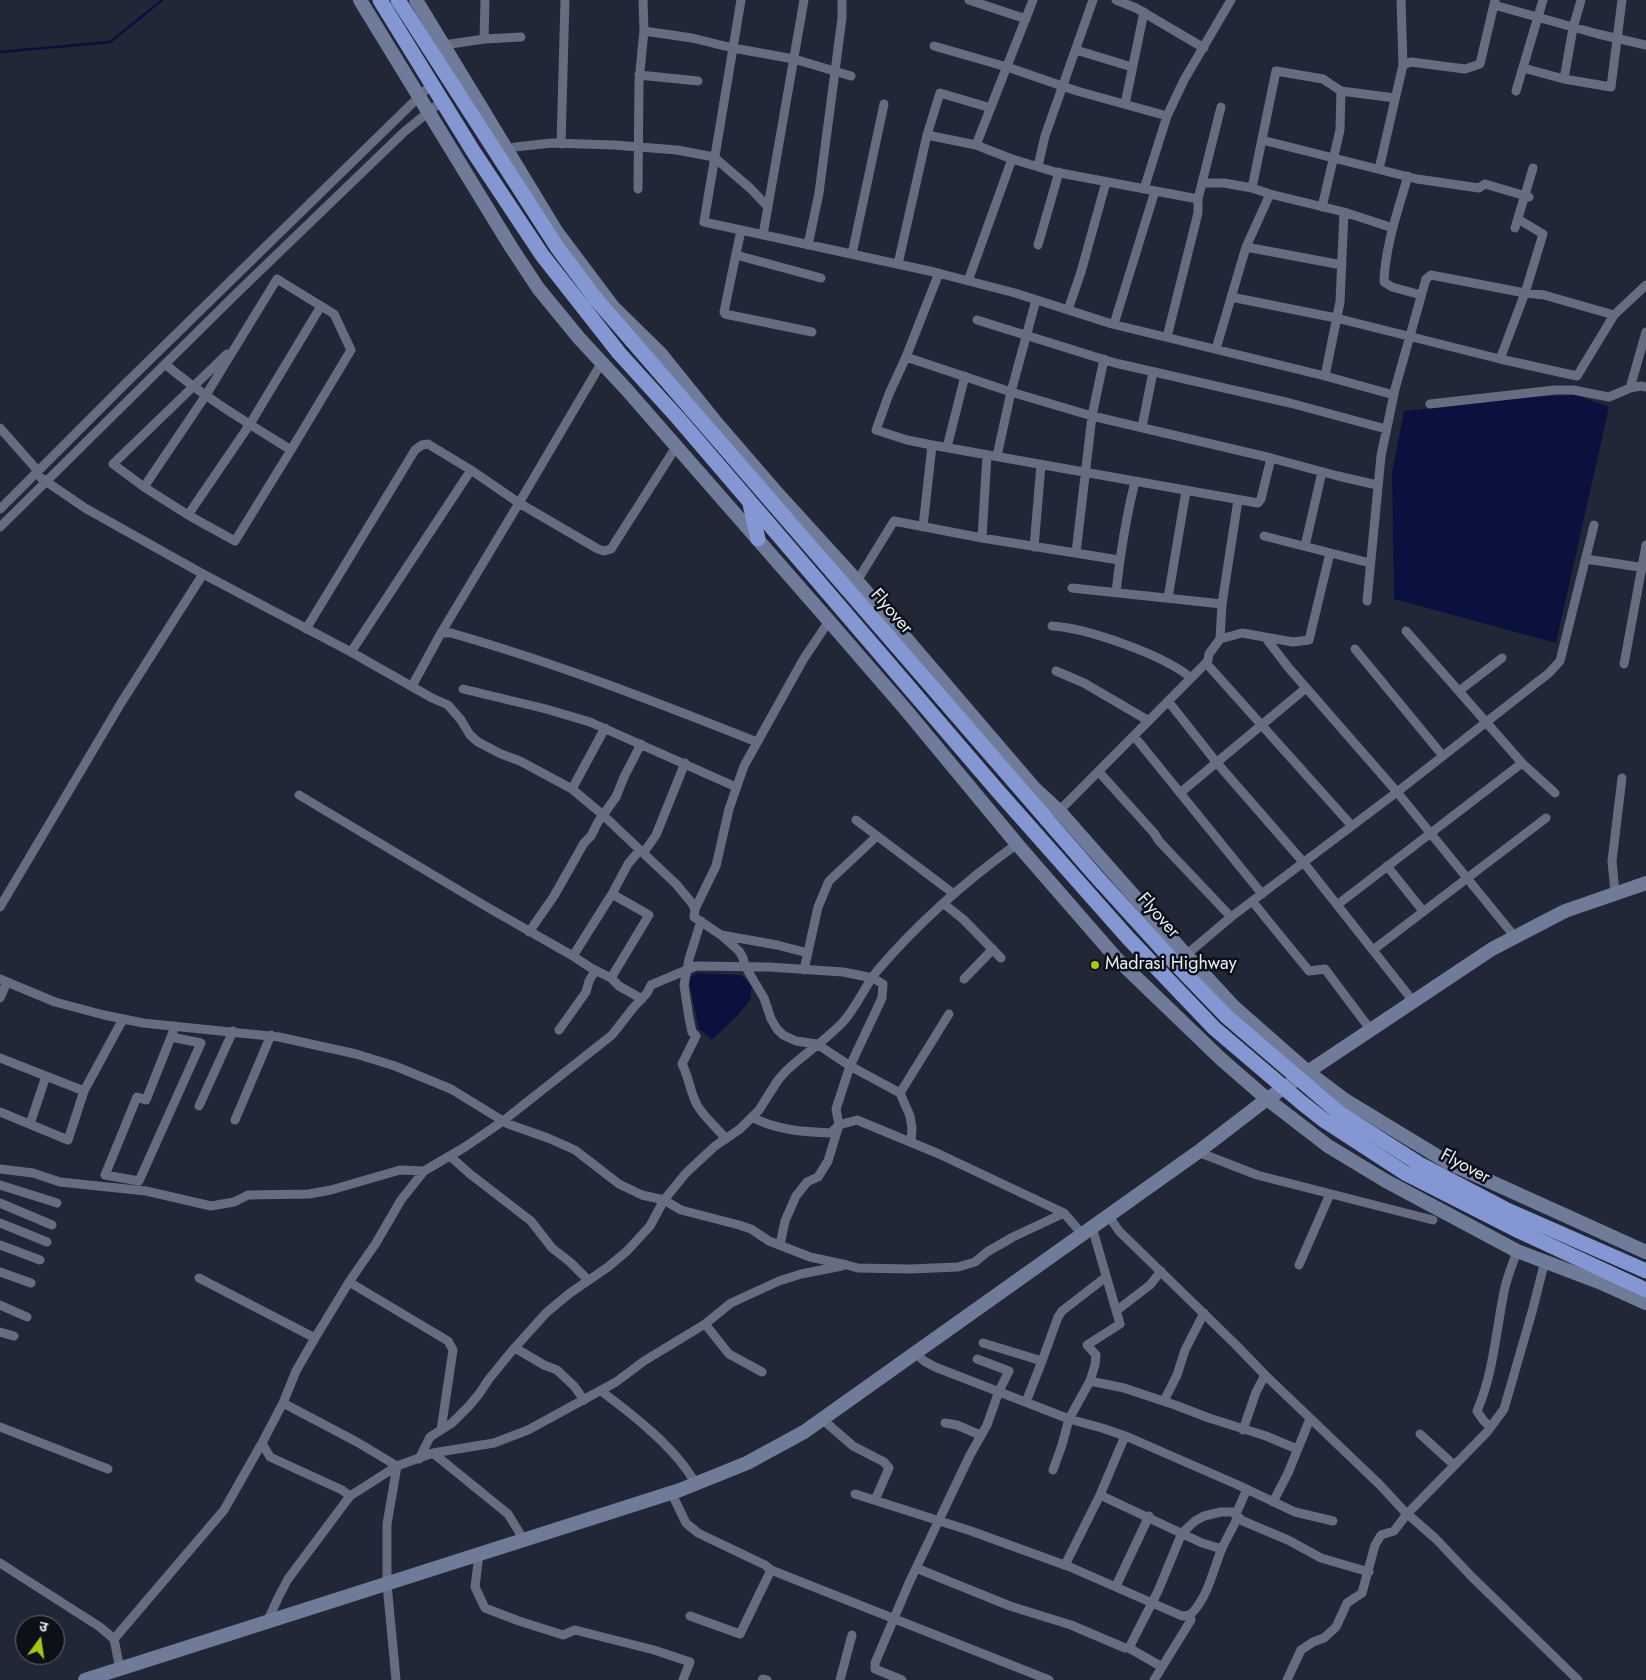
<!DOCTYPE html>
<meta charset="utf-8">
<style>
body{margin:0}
#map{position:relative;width:1646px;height:1680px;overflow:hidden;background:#212737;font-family:Jost,"Noto Sans Devanagari",sans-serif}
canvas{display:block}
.north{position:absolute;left:15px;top:1615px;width:50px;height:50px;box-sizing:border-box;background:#0e1017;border:1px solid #656871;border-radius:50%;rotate:14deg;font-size:14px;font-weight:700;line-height:20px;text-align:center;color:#e8ecf7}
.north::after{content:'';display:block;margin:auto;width:18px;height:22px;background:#aac717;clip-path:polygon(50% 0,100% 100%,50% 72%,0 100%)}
</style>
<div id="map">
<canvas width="1646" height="1680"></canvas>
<div class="north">उ</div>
</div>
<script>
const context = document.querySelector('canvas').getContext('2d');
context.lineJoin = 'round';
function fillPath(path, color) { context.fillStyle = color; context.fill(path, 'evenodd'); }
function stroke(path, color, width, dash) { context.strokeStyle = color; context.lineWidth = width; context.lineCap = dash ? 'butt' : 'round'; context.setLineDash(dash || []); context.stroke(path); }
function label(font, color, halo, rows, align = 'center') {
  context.font = font + ' Jost,sans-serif'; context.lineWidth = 5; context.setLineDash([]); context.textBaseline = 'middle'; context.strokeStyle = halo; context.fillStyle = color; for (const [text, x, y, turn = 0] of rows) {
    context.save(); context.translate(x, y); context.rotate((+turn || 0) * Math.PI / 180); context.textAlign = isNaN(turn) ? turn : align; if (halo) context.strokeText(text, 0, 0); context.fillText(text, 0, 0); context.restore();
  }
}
const water = new Path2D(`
 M 1576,395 L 1609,407 L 1556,643 L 1394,599 L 1392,472 L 1404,411 L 1530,397 Z
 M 697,973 L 741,975 L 752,986 L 750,1000 L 739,1014 L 712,1040 L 699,1029 L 690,986 L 690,978 Z`);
const stream = new Path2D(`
 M 0,52 L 110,42 L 162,0`);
const street = new Path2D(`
 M 741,0 L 704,222 L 934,272 L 1015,293 L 1112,324 L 1325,376 L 1394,395
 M 969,0 L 1026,19
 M 1033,0 L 976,145 L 1012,159 L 1055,172 L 1198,199
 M 1116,0 L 1136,8 L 1204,48
 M 1401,0 L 1403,65
 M 1494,5 L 1598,34 L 1646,45
 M 644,31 L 692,38 L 733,48 L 794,59 L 851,76
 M 484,39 L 485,0
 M 444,45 L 484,39 L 521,37
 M 934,46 L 1007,67 L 1077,91 L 1167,116 L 1144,189
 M 1076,50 L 1132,67
 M 1523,68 L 1564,79 L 1611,87 L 1622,0
 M 639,75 L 698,81
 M 1564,79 L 1573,28 L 1581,0
 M 1516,91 L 1543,0
 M 1125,104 L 1144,12
 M 1167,116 L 1184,80 L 1231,0
 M 927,135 L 976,145
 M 1262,140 L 1417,179 L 1479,188 L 1485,184 L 1529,197
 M 561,144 L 565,0
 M 507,149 L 515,147 L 552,143 L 614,145 L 677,150 L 714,157 L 751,189 L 768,207
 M 1038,166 L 1045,136 L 1093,0
 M 1379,169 L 1403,65 L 1411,62 L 1465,69 L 1480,64 L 1495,0
 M 1408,176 C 1398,210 1385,247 1384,282 L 1392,287 L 1421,295
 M 1203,183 L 1224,183 L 1252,188 L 1270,194 L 1344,212 L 1393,228
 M 1252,188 L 1276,71 L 1323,79 L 1341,91 L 1395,98
 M 638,189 L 639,81 L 644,31 L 643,0
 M 1322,207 L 1340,130 L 1341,91
 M 1515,228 L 1533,168
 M 741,230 L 724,312 L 725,314 L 812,332
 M 763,235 L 804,0
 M 808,245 L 819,193 L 842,18 L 842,0
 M 1038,245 L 1059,172
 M 1246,247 L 1342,265
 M 852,254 L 884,104
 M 736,255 L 821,278
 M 898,264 L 927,135 L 940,93 L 991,108
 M 939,273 L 906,357 L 889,394 L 876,430 L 907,440 L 932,445 L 1258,503 L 1261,499 L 1271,458
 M 968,281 L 1012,159
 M 1231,297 L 1336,318 L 1500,359 L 1577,376 L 1614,315 L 1646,285
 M 1068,310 L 1081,272 L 1106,182
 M 977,320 L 1115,363 L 1290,403 L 1386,429
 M 1114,324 L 1155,191
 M 1167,337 L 1198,213 L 1198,199 L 1221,107
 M 1216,349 L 1246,247 L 1270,194
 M 906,357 L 1011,392 L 1092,416 L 1271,458 L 1338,476 L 1377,485
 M 1500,359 L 1525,293 L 1543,234 L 1518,219
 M 602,362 L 519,503 L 598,549 L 604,551 L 611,549 L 676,447
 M 165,364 C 204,397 248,423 291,450 L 351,350 L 334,314 L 277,279 L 206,395 L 144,487 L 188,515 L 250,424 L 321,306
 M 1325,376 L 1340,302 L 1344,212
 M 1630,388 L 1646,332
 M 1430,404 L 1555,390 L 1573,390 L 1609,397 L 1630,388 L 1641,386 L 1646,387
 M 1142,427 L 1153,372
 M 0,428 L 38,471
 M 947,447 L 965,376
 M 997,456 L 1011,392 L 1036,300
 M 471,470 L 351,652 L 432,698 L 448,705 L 461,720 L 470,735 L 478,742 L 501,754 L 520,761 L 572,789 L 603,815 L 676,884 L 691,902 L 695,909 L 694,917 L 721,935 L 739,951 L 743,958 L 745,966 L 764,998 L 771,1019 L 777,1029 L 783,1035 L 796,1041 L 817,1044 L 850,1066 L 900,1093 L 910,1116 L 912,1128 L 911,1142
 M 41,478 L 85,508 L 203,574 L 351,652
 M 144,487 L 113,464 L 227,354
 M 0,509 L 123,386 L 432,84
 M 188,515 L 235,541 L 291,450
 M 0,527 L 240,290 L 404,132 L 442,101
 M 923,527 L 932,445
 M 1264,536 L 1370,563
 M 982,538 L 987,455
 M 1305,546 L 1322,472
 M 1034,547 L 1041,465
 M 1076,553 L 1092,416 L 1104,359
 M 1586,559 L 1646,568
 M 857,581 L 894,521 L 982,538 L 1119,560
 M 1072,588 L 1222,604
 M 1116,592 C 1120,555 1126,518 1135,481
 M 1168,598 L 1186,491
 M 1367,601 L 1381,456 L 1395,389 L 1426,279 L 1431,275 L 1525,293 L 1544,295 L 1614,315
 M 1052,626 C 1087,628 1164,655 1191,678
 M 306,629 L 415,450 L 422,445 L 428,444 L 471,470 L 519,503 L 441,633 L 451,633 C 556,663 656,702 757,742
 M 1406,631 L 1522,763 L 1555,793
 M 1265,637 L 1288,667 L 1397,792 L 1515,937
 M 1220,639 L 1222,604 L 1238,500
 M 1355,649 L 1443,756
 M 1206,663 L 1352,826
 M 1624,664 L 1646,545
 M 1056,671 L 1084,683 L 1149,721
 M 412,686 L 441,633
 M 463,689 L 546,709 L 590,722 L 736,787
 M 1459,691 L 1502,658
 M 1168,701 L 1217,763 L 1304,863 L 1413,1001
 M 1134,736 L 1262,894
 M 1099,772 L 1154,833 L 1159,841 L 1231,917
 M 572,789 L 605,728
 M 1180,793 L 1306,688
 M 299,795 L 487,907 L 573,956 L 591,968 L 611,978 L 619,986 L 642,999
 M 1059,811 L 1206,663 L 1208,660 L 1209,654 L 1220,639 L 1242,633 L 1293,642 L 1309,640 L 1330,553
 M 856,820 L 954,894
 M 1387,866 L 1423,911
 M 1615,893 L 1612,861 L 1622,778
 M 1252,901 L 1309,971 L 1325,969 L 1370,1029
 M 944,904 L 963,919 L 1001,958
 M 1337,905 L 1522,763
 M 0,907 L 121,703 L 203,574
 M 695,909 L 716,866 L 729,809 L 744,766 L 803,660 L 829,621
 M 701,921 L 689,959 L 684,985 L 689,1018 L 692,1032 L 696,1036 L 682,1064 C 689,1077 690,1092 697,1105 C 704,1117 717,1128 726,1139
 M 529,932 L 554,896 L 584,843 L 591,836 L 598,822 L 616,797 L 624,777 L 641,744
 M 721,935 L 777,945 L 808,953
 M 1373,950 L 1546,818
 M 1186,955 L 1231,917 L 1397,792 L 1549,673 L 1560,661 L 1594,525
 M 573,956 L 612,894 L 628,864 L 638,852 L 644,852 L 656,835 L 685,763
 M 804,970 L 818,907 L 829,881 L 877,836
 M 611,978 L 649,915 L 612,894
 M 0,979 L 55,1002 L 104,1015 L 143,1023 L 279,1037 L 356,1054 L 395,1066 L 451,1089 L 508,1124 L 548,1138 L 575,1150 L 619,1184 L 642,1195 L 664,1200 L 681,1210 L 739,1225 L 751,1229 L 769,1241 L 810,1257 L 847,1265 L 858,1268 L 910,1269 L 958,1267 L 975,1262 L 987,1252 L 1013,1237 L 1064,1213
 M 964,979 L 993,949
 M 0,998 L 7,982
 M 559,1030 L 586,992 L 589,981 L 595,971
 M 171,1037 L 146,1100 L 137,1097 L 105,1175 L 139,1181 L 201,1043 L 171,1037 L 175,1026
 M 0,1058 L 84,1091 L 123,1019
 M 900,1093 L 949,1014
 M 199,1106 L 233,1031
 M 0,1112 L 68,1140 L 84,1091
 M 752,1117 C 775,1130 805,1132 831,1133 L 839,1125 L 857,1120 L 939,1154 L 1064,1213 L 1082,1234
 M 235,1120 L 271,1035
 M 30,1124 L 46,1076
 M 1198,1152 L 1257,1175 L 1433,1220
 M 450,1156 L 470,1174 L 531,1221 L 552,1248 L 570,1262 L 588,1280
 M 0,1169 L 33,1173 L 60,1182 L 146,1191 L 211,1206 L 234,1202 L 248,1195 L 309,1194 L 331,1190 L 400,1170 L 424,1171 L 465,1147 L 503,1121 L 612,1035 L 633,1008 L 647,993 L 651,985 L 696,966 L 769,967 L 843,972 L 873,978 L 883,984 L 882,998 L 850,1066 L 836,1109 L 839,1125 L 828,1161 L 818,1177 L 807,1182 L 796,1196 L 785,1221 L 780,1245
 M 0,1185 L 57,1203
 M 0,1203 L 52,1225
 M 1108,1215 L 1119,1231 L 1236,1345 L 1265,1375 L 1380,1485 L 1404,1511 L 1436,1539 L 1472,1577 L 1578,1680
 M 0,1223 L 47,1242
 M 0,1245 L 40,1260
 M 1299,1265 L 1330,1194
 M 0,1272 L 31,1283
 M 199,1278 L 315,1338
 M 349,1282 L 448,1341 L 453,1350 L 441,1430
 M 0,1305 L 27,1317
 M 1116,1311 L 1150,1285 L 1161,1271
 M 705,1324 L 729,1354 L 762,1372
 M 0,1332 L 14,1336
 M 983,1343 L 1042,1361
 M 515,1348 L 544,1365 L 557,1370 L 574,1386 L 584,1400
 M 915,1353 L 924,1361 L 935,1367 L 1069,1419 L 1102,1428 L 1128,1437 L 1238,1485 L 1295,1512 L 1333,1521
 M 1090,1381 L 1124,1388 L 1175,1405 L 1209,1418 L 1266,1436 L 1297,1449
 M 601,1391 C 632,1414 677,1449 695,1483
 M 1164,1401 L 1177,1375 L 1185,1350 L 1204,1313
 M 1026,1402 L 1042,1361 L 1058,1317 L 1062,1311 L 1106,1277
 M 283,1403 L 357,1442 L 397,1466 L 387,1524 L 387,1584 L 396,1680
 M 822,1419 L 853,1446 L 884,1462 L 889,1468 L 875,1500
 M 945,1423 L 957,1425 L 980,1435
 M 0,1427 L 108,1469
 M 1490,1427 L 1483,1420 L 1477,1411 C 1494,1372 1496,1329 1505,1287 C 1508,1275 1513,1263 1517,1251
 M 1243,1430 L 1256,1392 L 1265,1375
 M 1420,1434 L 1454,1465
 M 262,1443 L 283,1403 L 296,1371 L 315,1338 L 349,1282 L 376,1243 L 401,1200 L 424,1171
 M 433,1453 L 508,1514 L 524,1540
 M 419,1459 L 430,1437 L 452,1423 L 469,1406 L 479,1394 L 489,1379 L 511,1352 L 546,1313 L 570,1293 L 608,1267 L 627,1251 L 650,1226 L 664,1200 L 686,1173 L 715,1146 L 740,1129 L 759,1110 L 778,1080 L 786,1071 C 804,1054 826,1040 843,1022 C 857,1006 865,986 877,971 C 917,924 967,880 1017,844
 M 1053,1470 L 1062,1445 L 1069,1419 L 1090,1381 L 1095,1365 L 1096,1355 L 1087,1345 L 1120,1324 L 1092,1227
 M 671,1492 L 686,1523 L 698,1533 L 765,1565 L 771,1570 L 1049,1680
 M 855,1494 L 971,1531 L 1070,1567 L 1182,1616 L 1190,1615
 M 1100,1495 L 1202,1543 L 1222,1549
 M 1273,1502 L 1288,1473 L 1310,1419
 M 1236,1514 L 1247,1489
 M 479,1554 L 475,1587 L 485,1608 L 519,1621 L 563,1635 L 575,1630 L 654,1650 L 690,1662 L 683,1680
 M 0,1563 L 100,1627 L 114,1639 L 120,1669
 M 1065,1565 L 1100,1495 L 1125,1436
 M 916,1568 L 1010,1606 L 1071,1625 L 1125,1648 L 1129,1648 L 1162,1667
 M 1116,1586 L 1149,1516
 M 690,1616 L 740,1634 L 771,1570
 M 267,1622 L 278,1598 L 288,1579 L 350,1496 L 397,1466 L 433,1453 L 494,1443 L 528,1430 L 616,1382 L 644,1361 L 705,1324 L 731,1303 L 779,1281 L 801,1274 L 842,1266
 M 114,1639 L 224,1510 L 262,1443 L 270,1457 L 342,1490 L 350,1496
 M 1129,1648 L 1158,1591 L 1182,1533 L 1195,1521 L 1204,1516 L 1221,1512 L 1232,1512 L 1243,1521 L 1288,1540 L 1321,1558 L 1369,1572
 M 762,1680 L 763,1679 L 767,1680
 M 840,1680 L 852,1635
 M 902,1680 L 875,1669 L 875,1663 L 909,1583 L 970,1455 L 987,1425 L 999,1391 L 1009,1371 L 977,1359
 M 1154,1680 L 1191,1620 L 1190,1615 C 1208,1598 1213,1570 1222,1548 C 1227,1538 1233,1527 1238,1517
 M 1287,1680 L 1301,1650 L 1313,1642 L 1324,1638 L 1336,1627 L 1347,1603 L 1362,1593 L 1375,1545 L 1381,1535 L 1394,1531 L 1407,1514 L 1487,1432 L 1504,1409 L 1532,1312 L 1545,1261`);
const secondary = new Path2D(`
 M 360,0 L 511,247 L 538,288 L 579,338 L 627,390 L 829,621 L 906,710 L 1017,844 L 1117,959 L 1221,1059 L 1267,1099 L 1328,1146 L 1386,1181 L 1517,1251 L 1604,1284 L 1646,1303
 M 416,0 L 556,231 L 613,307 L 660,353 L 714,420 L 777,493 L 857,581 L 1035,789 L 1059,811 L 1186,955 L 1233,1006 L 1308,1072 L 1345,1100 L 1447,1162 L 1646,1252
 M 85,1680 L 680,1490 L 747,1463 L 804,1432 L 1198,1152 L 1267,1099 L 1492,949 L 1565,911 L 1646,883`);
const highway = new Path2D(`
 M 380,0 L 473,151 L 542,255 L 619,353 L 678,418 L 997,790 L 1129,939 L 1214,1028 L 1302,1103 L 1325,1121 L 1405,1173 L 1519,1231 L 1646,1290
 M 398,0 L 557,247 L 595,298 L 1095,875 L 1174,962 L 1226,1016 L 1338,1112 L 1421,1165 L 1505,1209 L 1646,1271
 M 750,504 L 758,539`);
const markers = [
 [1095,965,5,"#aac717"]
];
const streetNames = [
 ["Flyover",891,612,49],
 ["Flyover",1158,916,48],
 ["Flyover",1465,1167,28]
];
const poiNames = [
 ["Madrasi Highway",1105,965]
];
fillPath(water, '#0a113e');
stroke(stream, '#0a113e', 2.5);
stroke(street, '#676d80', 9);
stroke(secondary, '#707a99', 14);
stroke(highway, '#8497d2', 15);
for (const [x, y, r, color] of markers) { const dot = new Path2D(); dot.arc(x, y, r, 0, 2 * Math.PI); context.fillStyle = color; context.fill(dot); stroke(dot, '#0e1017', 2); }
label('18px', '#e8ecf7', '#0e1017', streetNames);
label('18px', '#e8ecf7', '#0e1017', poiNames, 'left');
</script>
